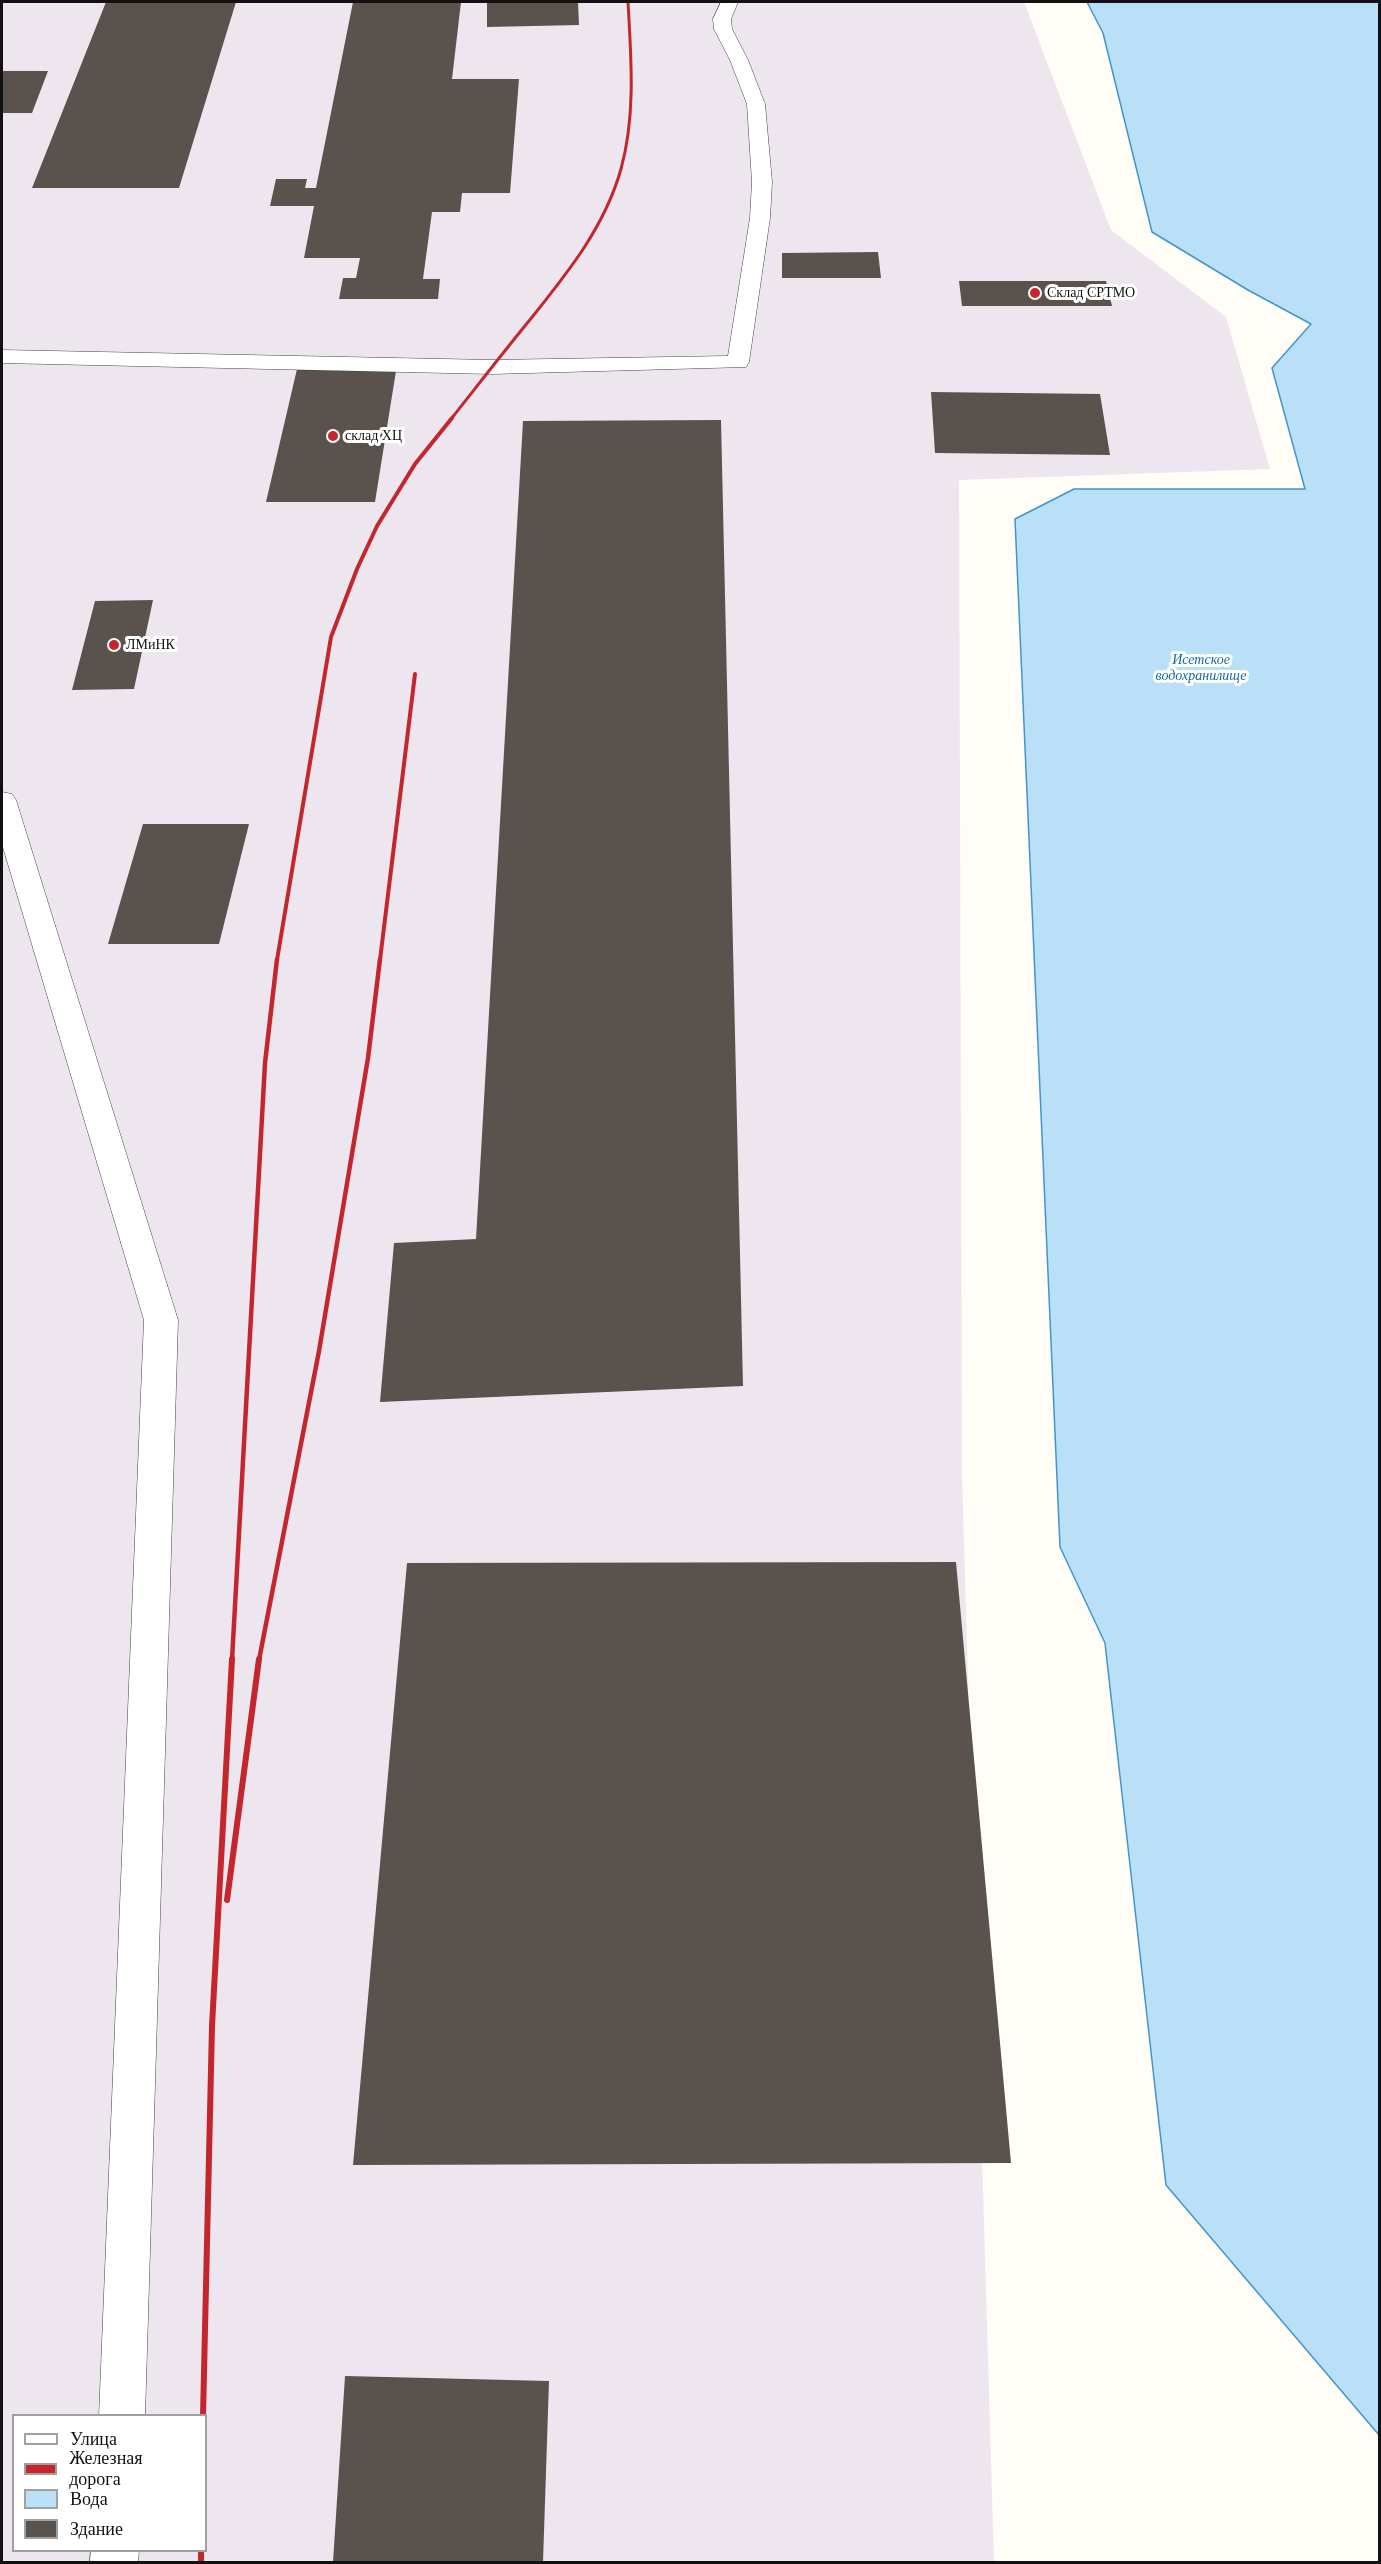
<!DOCTYPE html>
<meta charset="utf-8">
<style>
body{margin:0}
#map{position:relative;width:1381px;height:2564px;overflow:hidden;background:#fffdf5;font-family:"Times New Roman",serif}
canvas{display:block}
.frame{position:absolute;inset:0;border:3px solid #111;pointer-events:none}
.legend{position:absolute;left:12px;top:2414px;width:195px;height:138px;box-sizing:border-box;background:#fff;border:2px solid #a0a0a0;margin:0;padding:8px 10px;list-style:none;font-size:18px;color:#111}
.legend li{display:flex;align-items:center;gap:12px;height:30px}
.legend b{width:30px;border:2px solid #a0a0a0}
</style>
<div id="map">
<canvas width="1381" height="2564"></canvas>
<div class="frame"></div>
<ul class="legend">
<li><b style="height:8px;background:#fff"></b>Улица</li>
<li><b style="height:8px;background:#c4262e"></b>Железная дорога</li>
<li><b style="height:16px;background:#b9e0f7"></b>Вода</li>
<li><b style="height:16px;background:#5a524d"></b>Здание</li>
</ul>
</div>
<script>
const context = document.querySelector('canvas').getContext('2d');
context.lineJoin = 'round';
function fillPath(path, color) { context.fillStyle = color; context.fill(path, 'evenodd'); }
function stroke(path, color, width, dash) { context.strokeStyle = color; context.lineWidth = width; context.lineCap = dash ? 'butt' : 'round'; context.setLineDash(dash || []); context.stroke(path); }
function label(font, color, halo, rows, align = 'center') {
  context.font = font + ' "Times New Roman",serif'; context.lineWidth = 6; context.setLineDash([]); context.textBaseline = 'middle'; context.strokeStyle = halo; context.fillStyle = color; for (const [text, x, y, turn = 0] of rows) {
    context.save(); context.translate(x, y); context.rotate((+turn || 0) * Math.PI / 180); context.textAlign = isNaN(turn) ? turn : align; if (halo) context.strokeText(text, 0, 0); context.fillText(text, 0, 0); context.restore();
  }
}
const industrial = new Path2D(`
 M 2,2 L 1024,2 L 1111,230 L 1226,317 L 1270,469 L 959,480 L 962,1474 L 994,2562 L 2,2562 ZM 14,2416 L 206,2416 L 206,2550 L 14,2550 Z`);
const water = new Path2D(`
 M 1087,2 L 1379,2 L 1379,2435 L 1166,2185 L 1105,1643 L 1060,1547 L 1015,519 L 1074,489 L 1305,489 L 1272,368 L 1311,324 L 1248,290 L 1152,232 L 1103,33 Z`);
const building = new Path2D(`
 M 106,2 L 236,2 L 179,188 L 32,188 Z
 M 353,2 L 461,2 L 452,79 L 519,79 L 510,193 L 462,193 L 460,212 L 432,212 L 423,279 L 440,279 L 438,299 L 339,299 L 343,278 L 356,278 L 360,258 L 304,258 L 314,206 L 270,206 L 276,179 L 307,179 L 305,188 L 316,188 Z
 M 487,2 L 578,2 L 579,25 L 487,27 Z
 M 2,71 L 48,71 L 32,113 L 2,113 Z
 M 878,252 L 881,278 L 782,278 L 782,253 Z
 M 959,281 L 1106,281 L 1112,306 L 962,306 Z
 M 297,369 L 396,371 L 375,502 L 266,502 Z
 M 931,392 L 1100,394 L 1110,455 L 935,453 Z
 M 721,420 L 743,1386 L 380,1402 L 394,1243 L 476,1239 L 523,421 Z
 M 153,600 L 134,689 L 72,690 L 95,601 Z
 M 143,824 L 249,824 L 219,944 L 108,944 Z
 M 956,1562 L 1011,2163 L 353,2165 L 407,1563 Z
 M 345,2376 L 549,2381 L 543,2562 L 333,2562 Z`);
const minor = new Path2D(`
 M 721,2 L 738,2 L 731,19 L 732,29 L 748,60 L 765,104 L 772,182 L 770,218 L 749,362 L 746,367 L 492,374 L 2,363 L 2,350 L 492,360 L 728,356 L 750,218 L 752,182 L 747,104 L 730,60 L 714,29 L 713,19 Z
 M 2,792 L 12,794 L 16,800 L 178,1320 L 145,2416 L 99,2416 L 144,1320 L 2,844 Z
 M 91,2550 L 139,2550 L 138,2562 L 90,2562 Z`);
const railFar3 = new Path2D(`
 M 451,419 C 478,385 505,350 533,316 C 569,271 605,226 621,169 C 636,115 631,57 628,2`);
const railFar2 = new Path2D(`
 M 277,960 L 331,637 L 357,569 L 377,526 L 415,464 L 452,418
 M 380,960 L 415,674`);
const railFar1 = new Path2D(`
 M 232,1660 L 265,1063 L 277,959
 M 259,1660 L 319,1351 L 368,1058 L 380,959`);
const rail = new Path2D(`
 M 227,1900 L 259,1659
 M 203,2416 L 212,2026 L 232,1659
 M 201,2550 L 201,2562`);
const markers = [
 [1035,293,6,"#c4262e"],
 [333,436,6,"#c4262e"],
 [114,645,6,"#c4262e"]
];
const farPoinames = [
 ["Склад СРТМО",1047,293],
 ["склад ХЦ",345,436],
 ["ЛМиНК",126,645]
];
const farWaternames = [
 ["Исетское",1201,660],
 ["водохранилище",1201,676]
];
fillPath(industrial, '#eee6ef');
fillPath(water, '#b9e0f7');
stroke(water, '#3f96cf', 1.5);
fillPath(building, '#5a524d');
stroke(minor, '#444', 1);
fillPath(minor, '#fff');
stroke(railFar3, '#c4262e', 3);
stroke(railFar2, '#c4262e', 4);
stroke(railFar1, '#c4262e', 4.5);
stroke(rail, '#c4262e', 6);
for (const [x, y, r, color] of markers) { const dot = new Path2D(); dot.arc(x, y, r, 0, 2 * Math.PI); context.fillStyle = color; context.fill(dot); stroke(dot, '#fff', 2); }
label('14px', '#111', '#fff', farPoinames, 'left');
label('italic 14px', '#1768a6', '#fff', farWaternames);
</script>
